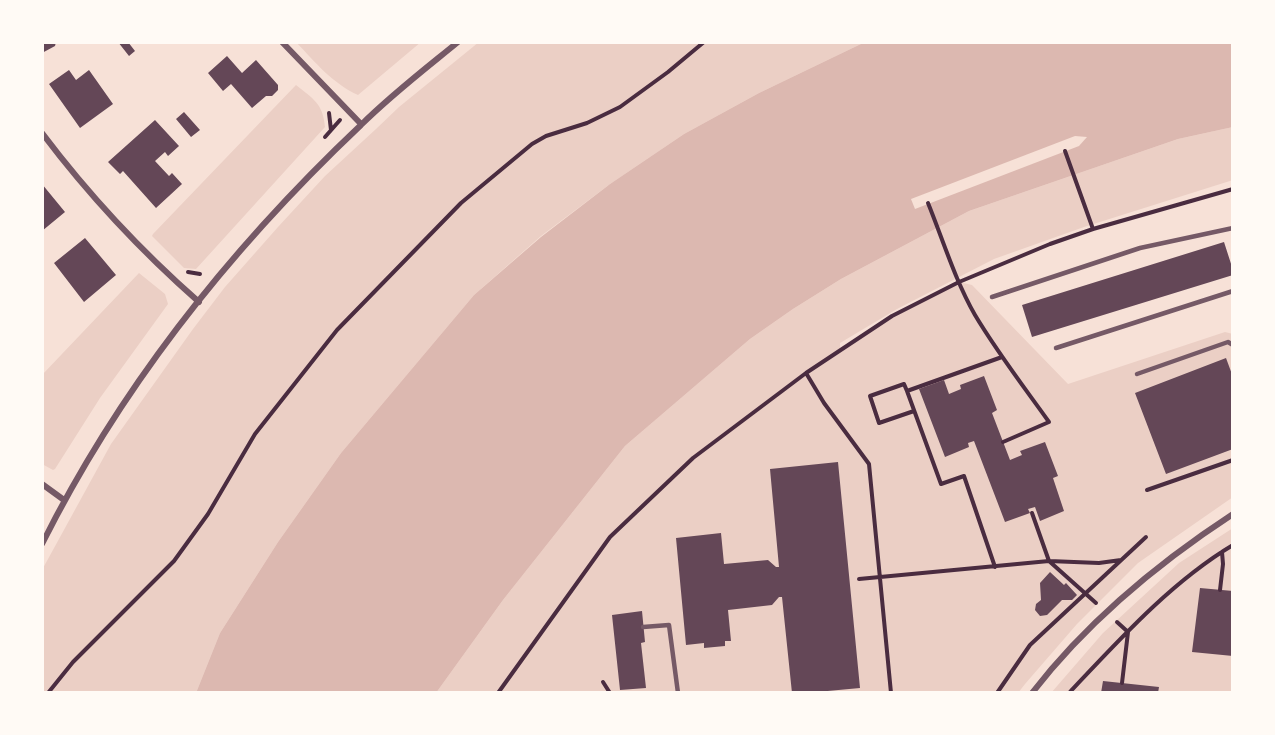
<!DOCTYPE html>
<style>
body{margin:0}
#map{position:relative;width:1275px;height:735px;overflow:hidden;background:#f7e1d7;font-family:Overpass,sans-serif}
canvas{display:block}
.frame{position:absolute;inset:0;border:44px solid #fffaf5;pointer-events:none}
</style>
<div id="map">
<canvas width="1275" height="735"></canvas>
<div class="frame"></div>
</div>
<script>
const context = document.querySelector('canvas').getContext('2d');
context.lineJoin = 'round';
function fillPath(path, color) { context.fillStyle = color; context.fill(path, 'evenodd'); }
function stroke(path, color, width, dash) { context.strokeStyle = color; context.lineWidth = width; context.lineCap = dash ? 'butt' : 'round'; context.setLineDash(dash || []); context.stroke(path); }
const green = new Path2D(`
 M 296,42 L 421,42 L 358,95 C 332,83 316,63 296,42 Z
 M 479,42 L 865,42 L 759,93 L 684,134 L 610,184 L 541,236 L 474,295 L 341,453 L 278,542 L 220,633 L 196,693 L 42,693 L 42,570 L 111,444 L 193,329 L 225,287 L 278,227 L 325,176 L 376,129 L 399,107 Z
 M 296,85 C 313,99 323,103 325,127 L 196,269 L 184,268 L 152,236 L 153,234 Z
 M 1233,127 L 1233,180 L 1084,227 L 994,259 L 897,309 L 840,343 L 840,350 L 892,316 L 959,282 L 972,285 L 1068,384 L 1225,332 L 1233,334 L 1233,497 L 1138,563 L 1077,624 L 1025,684 L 1018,693 L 436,693 L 503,600 L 625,446 L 750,339 L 793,309 L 841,279 L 969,211 L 1178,139 Z
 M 139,273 L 165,294 L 168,304 L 100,398 L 55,469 L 53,470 L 42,464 L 42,375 Z
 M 1233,528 L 1233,693 L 1051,693 L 1103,633 L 1179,563 Z`);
const water = new Path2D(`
 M 865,42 L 1233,42 L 1233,127 L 1178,139 L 969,211 L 841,279 L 793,309 L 750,339 L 625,446 L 503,600 L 436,693 L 196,693 L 220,633 L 278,542 L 341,453 L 474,295 L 541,237 L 610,184 L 684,134 L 759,93 Z`);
const pier = new Path2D(`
 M 1075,136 L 1087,137 L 1079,146 L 915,209 L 911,199 Z`);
const building = new Path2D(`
 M 42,42 L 56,42 L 55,46 L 42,53 Z
 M 118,42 L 128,42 L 135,51 L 129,56 Z
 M 227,56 L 242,73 L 256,60 L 278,85 L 278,90 L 272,96 L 266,96 L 252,108 L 231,84 L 223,91 L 208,73 Z
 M 69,70 L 76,80 L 89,70 L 113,104 L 80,128 L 49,84 Z
 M 184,112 L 200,130 L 191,137 L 176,119 Z
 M 155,120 L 179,146 L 168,156 L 165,152 L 155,161 L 169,176 L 172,173 L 182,184 L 156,208 L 123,171 L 120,174 L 108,162 Z
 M 42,184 L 65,212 L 42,231 Z
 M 85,238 L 116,275 L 84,302 L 54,263 Z
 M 1224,242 L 1233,270 L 1233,275 L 1032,337 L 1022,305 Z
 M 1226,358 L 1233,377 L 1233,449 L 1166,474 L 1135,393 Z
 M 984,376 L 997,410 L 992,413 L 1010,460 L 1022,455 L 1020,451 L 1045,442 L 1058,476 L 1053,478 L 1064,511 L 1040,521 L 1035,507 L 1028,509 L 1030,513 L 1005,522 L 974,441 L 968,443 L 969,447 L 945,457 L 919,389 L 944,380 L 949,394 L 961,389 L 960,385 Z
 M 838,462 L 860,688 L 806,693 L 792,693 L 782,597 L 779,597 L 772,605 L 728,610 L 731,641 L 725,641 L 725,646 L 704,648 L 704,643 L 686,645 L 676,538 L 721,533 L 724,564 L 768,560 L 776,567 L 779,567 L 770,469 Z
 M 1050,572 L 1064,585 L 1066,583 L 1077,595 L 1072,600 L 1062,600 L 1047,615 L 1040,616 L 1035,610 L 1036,604 L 1041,600 L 1040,583 Z
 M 1200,588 L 1233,591 L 1233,656 L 1192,652 Z
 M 642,611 L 645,642 L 641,643 L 646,688 L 620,690 L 612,615 Z
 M 1103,681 L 1159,687 L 1158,693 L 1101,693 Z`);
const path = new Path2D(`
 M 329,113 L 331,130
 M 325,137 L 340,120
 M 1065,151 L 1093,229
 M 928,203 C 943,240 955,280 975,315 C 997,352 1024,387 1049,422 L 1003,442
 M 188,272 L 200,274
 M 806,373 L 824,403 L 869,464 L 891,693
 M 907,391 L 904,384 L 870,396 L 879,423 L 914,411
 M 1147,490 L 1233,460
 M 1032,513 L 1049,561 L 1096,603
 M 995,567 L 964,476 L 941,484 L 907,391 L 1002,357
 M 859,579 L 1049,561 L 1099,563 L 1121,560
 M 1220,590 L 1223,564 L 1222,552
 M 1117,622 L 1128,632 L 1122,683
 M 603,682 L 610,693
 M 48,693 L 73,662 L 174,561 L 208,514 L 255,434 L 337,330 L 461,203 L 532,144 L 546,136 L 587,123 L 620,107 L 668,72 L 704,42
 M 498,693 L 610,537 L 693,458 L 806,373 L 892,316 L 959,282 L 1050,244 L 1093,229 L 1233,189
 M 997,693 L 1030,645 L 1146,537
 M 1069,693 C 1118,641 1171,582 1233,545`);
const service = new Path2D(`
 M 992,297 L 1140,248 L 1233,228
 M 1056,348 L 1233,291
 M 1137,374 L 1228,342 L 1233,345
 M 643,627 L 669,625 L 678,693`);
const minor = new Path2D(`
 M 282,42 L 361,124
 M 42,133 C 88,194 141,251 199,302
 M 42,484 L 64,500
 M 42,544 C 121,386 233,246 361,125 C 391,95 425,69 458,42
 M 1032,693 C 1087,622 1158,563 1233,514`);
fillPath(green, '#ebcfc5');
fillPath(water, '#dcb8b0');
fillPath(pier, '#f7e1d7');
fillPath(building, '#644757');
stroke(path, '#4a2c40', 4);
stroke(service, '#755966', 4.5);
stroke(minor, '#755966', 6);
</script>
